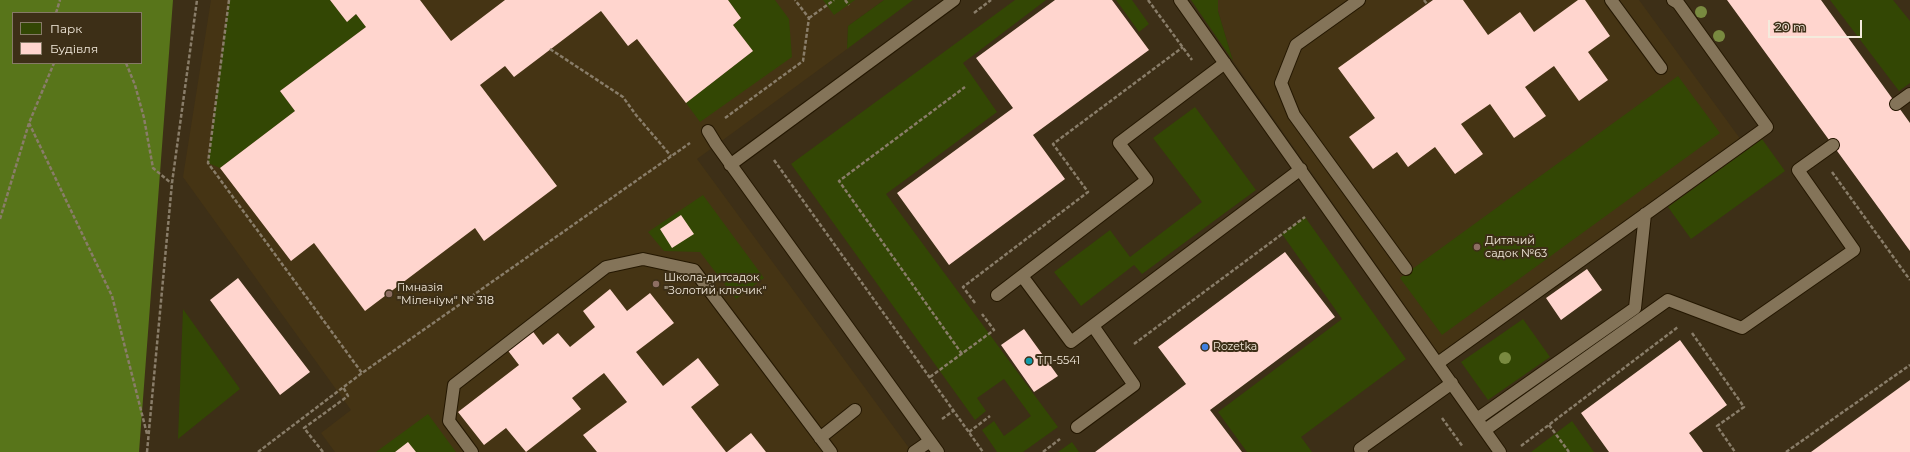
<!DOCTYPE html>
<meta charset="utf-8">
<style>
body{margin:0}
#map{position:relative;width:1910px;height:452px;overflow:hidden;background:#3d2f17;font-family:Montserrat,sans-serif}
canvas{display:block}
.legend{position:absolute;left:12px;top:12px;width:130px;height:52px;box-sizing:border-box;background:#3d2f17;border:1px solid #867a66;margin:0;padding:5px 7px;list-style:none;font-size:12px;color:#f4ebdd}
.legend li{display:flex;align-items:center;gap:8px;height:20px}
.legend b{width:20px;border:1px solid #867a66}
.scale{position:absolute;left:1768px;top:20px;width:94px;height:18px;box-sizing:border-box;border:2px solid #f4ebdd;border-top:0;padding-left:5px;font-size:12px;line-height:14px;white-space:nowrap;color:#f4ebdd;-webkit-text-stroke:3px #3d2f17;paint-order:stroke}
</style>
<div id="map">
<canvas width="1910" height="452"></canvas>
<ul class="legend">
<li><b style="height:11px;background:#334704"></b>Парк</li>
<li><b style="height:11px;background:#ffd5ce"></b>Будівля</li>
</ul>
<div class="scale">20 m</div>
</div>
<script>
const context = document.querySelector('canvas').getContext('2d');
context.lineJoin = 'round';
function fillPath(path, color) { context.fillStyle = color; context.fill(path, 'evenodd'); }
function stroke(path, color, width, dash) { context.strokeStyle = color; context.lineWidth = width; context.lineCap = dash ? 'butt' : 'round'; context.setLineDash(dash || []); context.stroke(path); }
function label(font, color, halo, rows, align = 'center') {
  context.font = font + ' Montserrat,sans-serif'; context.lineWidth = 4; context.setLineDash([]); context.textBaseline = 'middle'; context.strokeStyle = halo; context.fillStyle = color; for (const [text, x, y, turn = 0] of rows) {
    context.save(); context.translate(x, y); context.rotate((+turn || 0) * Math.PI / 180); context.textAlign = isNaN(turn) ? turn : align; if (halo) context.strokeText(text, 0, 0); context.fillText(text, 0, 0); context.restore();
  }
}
const built = new Path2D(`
 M 211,0 L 884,0 L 848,26 L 847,49 L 697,159 L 912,452 L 335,452 L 321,433 L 351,410 L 183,177 Z
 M 1218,0 L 1639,0 L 1741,140 L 1439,354 L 1233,61 L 1218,11 Z`);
const green = new Path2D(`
 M 229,0 L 330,0 L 347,22 L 356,14 L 366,27 L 280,91 L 295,111 L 220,168 L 208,163 Z
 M 728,0 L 775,0 L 789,19 L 792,57 L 700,122 L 686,103 L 753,51 L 733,25 L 741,18 Z
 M 823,0 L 855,0 L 834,15 Z
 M 884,0 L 913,0 L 847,49 L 848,26 Z
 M 1015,0 L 1046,0 L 963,63 L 997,112 L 886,194 L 1058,427 L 1023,452 L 997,452 L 982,430 L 994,421 L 1004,436 L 1031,416 L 1004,379 L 977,398 L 986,411 L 975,420 L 791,164 Z
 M 1116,0 L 1132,0 L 1149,24 L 1139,32 Z
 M 1191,0 L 1218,0 L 1218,11 L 1233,61 Z
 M 1830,0 L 1893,0 L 1910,21 L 1910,83 L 1899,91 Z
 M 1678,76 L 1720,133 L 1442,335 L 1400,278 Z
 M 1195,107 L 1256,190 L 1142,274 L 1134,265 L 1081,306 L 1054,272 L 1110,230 L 1130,257 L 1202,202 L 1153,138 Z
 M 1762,139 L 1785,171 L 1691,239 L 1668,207 Z
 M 703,195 L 764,278 L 736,299 L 700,252 L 664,251 L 648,232 Z
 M 1305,217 L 1406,359 L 1301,437 L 1312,452 L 1247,452 L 1218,412 L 1342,319 L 1282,234 Z
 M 183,309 L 240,389 L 178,439 Z
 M 1523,319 L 1550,357 L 1488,400 L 1461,362 Z
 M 428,414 L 456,452 L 376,452 Z
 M 1572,421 L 1594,452 L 1531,452 Z
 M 1072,442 L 1079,452 L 1058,452 Z`);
const forest = new Path2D(`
 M 0,0 L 173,0 L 139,452 L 0,452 ZM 13,13 L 141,13 L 141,63 L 13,63 Z`);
const building = new Path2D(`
 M 330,0 L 420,0 L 451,41 L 505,0 L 728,0 L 741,18 L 733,25 L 753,51 L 686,103 L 637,39 L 628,46 L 601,11 L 514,77 L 505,66 L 480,85 L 557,186 L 484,241 L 475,228 L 365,311 L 314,243 L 291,261 L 220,168 L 295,111 L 280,91 L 366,27 L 356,14 L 347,22 Z
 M 1055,0 L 1112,0 L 1149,50 L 1033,135 L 1065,179 L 949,265 L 897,193 L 1013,108 L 976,58 Z
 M 1433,0 L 1463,0 L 1488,35 L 1520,12 L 1534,32 L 1578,0 L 1585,0 L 1610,36 L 1588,52 L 1608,80 L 1579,101 L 1554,66 L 1525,87 L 1546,116 L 1514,138 L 1490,104 L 1461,124 L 1483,154 L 1455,174 L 1435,147 L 1408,167 L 1397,152 L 1373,169 L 1349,137 L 1375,118 L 1338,68 Z
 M 1727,0 L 1821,0 L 1910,123 L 1910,251 Z
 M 681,215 L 694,234 L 672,248 L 660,229 Z
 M 1285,252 L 1335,317 L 1210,410 L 1242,452 L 1095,452 L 1186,384 L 1158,347 Z
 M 1587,269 L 1602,290 L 1561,320 L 1546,298 Z
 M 238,278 L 310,372 L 280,395 L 210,300 Z
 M 610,289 L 627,311 L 650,293 L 674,323 L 636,352 L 663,386 L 698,358 L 719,385 L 691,407 L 726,452 L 597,452 L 583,435 L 627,402 L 604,373 L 572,398 L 581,409 L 526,452 L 506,428 L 484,445 L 458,412 L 519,365 L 506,348 L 531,329 L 543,345 L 558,333 L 570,347 L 595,327 L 583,311 Z
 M 1024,329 L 1058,376 L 1034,392 L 1001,345 Z
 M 1680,340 L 1727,405 L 1689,433 L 1703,452 L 1609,452 L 1581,413 Z
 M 1910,380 L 1910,452 L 1811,452 Z
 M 751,433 L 766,452 L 727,452 Z
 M 408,442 L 416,452 L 395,452 Z`);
const path = new Path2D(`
 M 229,0 L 208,163 L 362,373
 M 845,0 L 849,5
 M 1148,0 L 1192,60
 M 1424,0 L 1427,4
 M 56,13 L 60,0
 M 974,13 L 991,0
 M 809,18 L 834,0
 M 550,49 L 623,97 L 636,115 L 671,156
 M 126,63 L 135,85 L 144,118 L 153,168 L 171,183
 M 725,118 L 803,61 L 809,18 L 795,0
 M 29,123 L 112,296 L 147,434
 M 774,160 L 983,452
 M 1832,172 L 1910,280
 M 0,219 L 29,123 L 54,63
 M 975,303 L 963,287 L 1088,192 L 1053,144 L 1183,47
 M 1692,333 L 1744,407 L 1717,426 L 1735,452
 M 1134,344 L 1305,217
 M 962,354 L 839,181 L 965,87
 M 930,377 L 994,330 L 982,314
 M 1442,418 L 1463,447
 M 942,419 L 953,411
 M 1549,425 L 1569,452
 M 969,432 L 990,416
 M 1521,446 L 1678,327
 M 147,452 L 172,183 L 197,0
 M 258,452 L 362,373 L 690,143
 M 323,452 L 304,428 L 348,396 L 343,387
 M 1043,452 L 1060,439
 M 1786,452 L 1910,365`);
const service = new Path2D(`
 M 1180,0 L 1500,452
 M 1359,0 L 1296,45 L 1281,83 L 1294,115 L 1406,269
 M 1611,0 L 1661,68
 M 1896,104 L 1910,94
 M 708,131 L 716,144 L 938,452
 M 730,165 L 954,0
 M 1022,276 L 1071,342 L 1301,169
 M 997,295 L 1147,180 L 1119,143 L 1225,63
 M 1438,363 L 1767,127 L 1678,3 L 1673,0
 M 1477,419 L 1635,308 L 1645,214
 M 1077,427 L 1134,385 L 1093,326
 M 1485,430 L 1668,300 L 1742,328 L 1854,250 L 1798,170 L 1833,145
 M 820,438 L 855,410
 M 472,452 L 449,421 L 454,385 L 606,267 L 643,259 L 694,270 L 831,452
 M 914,452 L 930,441
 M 1362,452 L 1360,449 L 1452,383`);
const trees = [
 [1701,12],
 [1719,36],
 [1505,358]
];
const markers = [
 [1477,247,4,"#8d6e63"],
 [656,284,4,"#8d6e63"],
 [389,294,4,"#8d6e63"],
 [1205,347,4,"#3f7fe0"],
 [1029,361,4,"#0f9aa8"]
];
const poiNames = [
 ["Дитячий",1485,241],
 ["садок №63",1485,254],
 ["Школа-дитсадок",664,278],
 ["\"Золотий ключик\"",664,291],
 ["Гімназія",397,288],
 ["\"Міленіум\" № 318",397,301],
 ["Rozetka",1213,347],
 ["ТП-5541",1037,361]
];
fillPath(built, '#453414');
fillPath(green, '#334704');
fillPath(forest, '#58751a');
fillPath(building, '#ffd5ce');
stroke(service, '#241701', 14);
stroke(path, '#897d69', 2.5, [4, 2]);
stroke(service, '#847459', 12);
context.fillStyle = '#798a40';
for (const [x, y] of trees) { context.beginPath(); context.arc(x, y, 6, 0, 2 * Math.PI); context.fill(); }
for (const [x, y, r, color] of markers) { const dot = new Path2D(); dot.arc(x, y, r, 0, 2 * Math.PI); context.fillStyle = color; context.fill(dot); stroke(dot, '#3d2f17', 1.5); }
label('11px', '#f4ebdd', '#3d2f17', poiNames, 'left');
</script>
